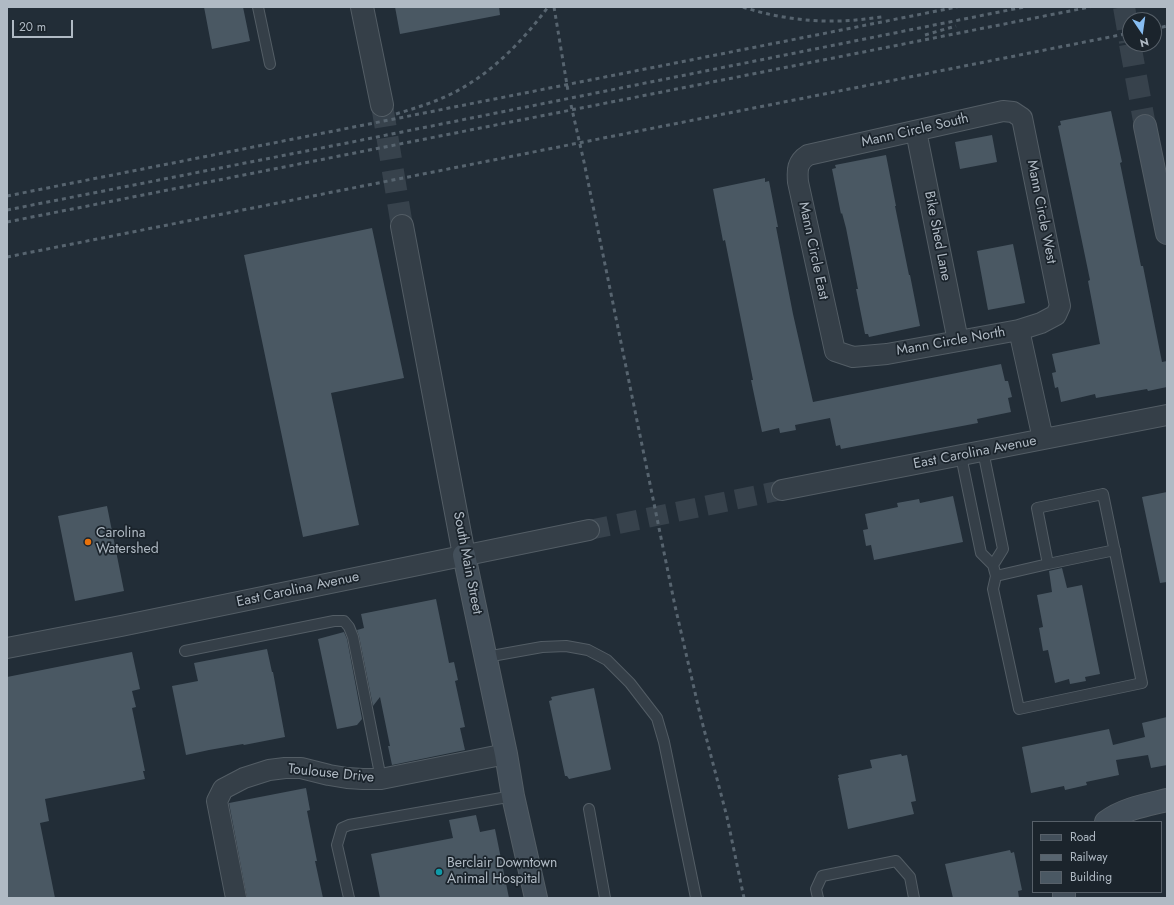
<!DOCTYPE html>
<style>
body{margin:0}
#map{position:relative;width:1174px;height:905px;overflow:hidden;background:#222d37;font-family:Jost,sans-serif}
canvas{display:block}
.frame{position:absolute;inset:0;border:8px solid #b0bac4;pointer-events:none}
.legend{position:absolute;left:1032px;top:821px;width:130px;height:72px;box-sizing:border-box;background:#1b242c;border:1px solid #576069;margin:0;padding:5px 7px;list-style:none;font-size:12px;color:#b0bac4}
.legend li{display:flex;align-items:center;gap:8px;height:20px}
.legend b{width:20px;border:1px solid #576069}
.north{position:absolute;left:1122px;top:12px;width:40px;height:40px;box-sizing:border-box;background:#1b242c;border:1px solid #576069;border-radius:50%;rotate:167deg;font-size:11px;font-weight:700;line-height:16px;text-align:center;color:#b0bac4}
.north::after{content:'';display:block;margin:auto;width:14px;height:18px;background:#87bdf2;clip-path:polygon(50% 0,100% 100%,50% 72%,0 100%)}
.scale{position:absolute;left:12px;top:20px;width:61px;height:18px;box-sizing:border-box;border:2px solid #b0bac4;border-top:0;padding-left:5px;font-size:12px;line-height:14px;white-space:nowrap;color:#b0bac4;-webkit-text-stroke:3px #1b242c;paint-order:stroke}
</style>
<div id="map">
<canvas width="1174" height="905"></canvas>
<div class="frame"></div>
<ul class="legend">
<li><b style="height:5px;background:#434f5a"></b>Road</li>
<li><b style="height:5px;background:#57646f"></b>Railway</li>
<li><b style="height:11px;background:#4a5863"></b>Building</li>
</ul>
<div class="north">N</div>
<div class="scale">20 m</div>
</div>
<script>
const context = document.querySelector('canvas').getContext('2d');
context.lineJoin = 'round';
function fillPath(path, color) { context.fillStyle = color; context.fill(path, 'evenodd'); }
function stroke(path, color, width, dash) { context.strokeStyle = color; context.lineWidth = width; context.lineCap = dash ? 'butt' : 'round'; context.setLineDash(dash || []); context.stroke(path); }
function label(font, color, halo, rows, align = 'center') {
  context.font = font + ' Jost,sans-serif'; context.lineWidth = 3.5; context.setLineDash([]); context.textBaseline = 'middle'; context.strokeStyle = halo; context.fillStyle = color; for (const [text, x, y, turn = 0] of rows) {
    context.save(); context.translate(x, y); context.rotate((+turn || 0) * Math.PI / 180); context.textAlign = isNaN(turn) ? turn : align; if (halo) context.strokeText(text, 0, 0); context.fillText(text, 0, 0); context.restore();
  }
}
const building = new Path2D(`
 M 204,7 L 243,7 L 250,41 L 212,49 Z
 M 395,7 L 499,7 L 500,15 L 400,34 Z
 M 1111,111 L 1122,162 L 1120,163 L 1141,266 L 1143,266 L 1162,362 L 1167,361 L 1167,387 L 1148,391 L 1147,389 L 1096,398 L 1095,394 L 1061,402 L 1058,387 L 1055,388 L 1052,373 L 1056,372 L 1052,354 L 1100,344 L 1088,281 L 1090,280 L 1058,126 L 1061,125 L 1060,121 Z
 M 992,135 L 997,162 L 960,169 L 955,142 Z
 M 886,155 L 896,206 L 895,206 L 909,275 L 910,275 L 920,326 L 869,337 L 868,334 L 865,334 L 856,289 L 858,289 L 846,228 L 842,213 L 841,214 L 832,169 L 836,168 L 835,165 Z
 M 765,178 L 765,182 L 769,181 L 778,227 L 776,227 L 793,314 L 813,402 L 1001,364 L 1005,381 L 1008,381 L 1012,397 L 1008,398 L 1011,412 L 977,419 L 978,423 L 841,449 L 840,445 L 836,446 L 830,418 L 795,425 L 796,430 L 780,433 L 779,428 L 762,432 L 751,380 L 753,380 L 725,240 L 723,241 L 713,189 Z
 M 372,228 L 404,378 L 331,393 L 359,525 L 303,537 L 244,255 Z
 M 1013,244 L 1025,303 L 988,310 L 977,251 Z
 M 1167,492 L 1167,582 L 1160,583 L 1142,497 Z
 M 953,496 L 963,542 L 874,560 L 871,545 L 866,546 L 863,530 L 868,529 L 865,514 L 898,507 L 897,503 L 919,499 L 920,503 Z
 M 107,506 L 124,591 L 75,601 L 58,516 Z
 M 1062,568 L 1067,588 L 1082,585 L 1100,674 L 1085,677 L 1086,681 L 1070,684 L 1069,679 L 1055,683 L 1048,650 L 1043,651 L 1039,628 L 1043,627 L 1037,595 L 1052,592 L 1049,571 Z
 M 436,599 L 449,663 L 454,662 L 458,680 L 455,681 L 465,727 L 460,728 L 465,750 L 392,765 L 388,746 L 390,746 L 380,697 L 373,706 L 359,636 L 357,630 L 364,628 L 361,614 Z
 M 344,632 L 347,639 L 362,719 L 357,725 L 337,729 L 318,639 Z
 M 267,649 L 272,672 L 273,672 L 285,737 L 244,745 L 243,744 L 209,750 L 186,755 L 172,686 L 198,681 L 194,663 Z
 M 132,652 L 140,689 L 132,691 L 136,707 L 132,708 L 145,771 L 143,771 L 145,779 L 45,799 L 49,821 L 40,823 L 55,898 L 7,898 L 7,677 Z
 M 594,688 L 611,769 L 610,770 L 569,779 L 567,776 L 565,776 L 549,701 L 552,700 L 551,697 Z
 M 1167,717 L 1167,765 L 1151,768 L 1148,755 L 1116,760 L 1119,775 L 1086,782 L 1087,785 L 1065,790 L 1064,786 L 1031,793 L 1022,747 L 1109,729 L 1113,745 L 1145,737 L 1142,723 Z
 M 901,754 L 902,756 L 907,755 L 916,801 L 911,802 L 914,814 L 848,829 L 838,778 L 839,778 L 838,775 L 872,768 L 870,760 Z
 M 306,788 L 310,810 L 307,811 L 317,861 L 315,861 L 323,898 L 247,898 L 229,803 Z
 M 476,815 L 480,832 L 495,829 L 509,898 L 380,898 L 371,854 L 453,838 L 449,820 Z
 M 1010,850 L 1011,853 L 1014,852 L 1022,890 L 1018,891 L 1019,898 L 953,898 L 945,864 Z`);
const minorTunnel = new Path2D(`
 M 589,530 L 782,490`);
const tertiaryTunnel = new Path2D(`
 M 382,105 L 402,226`);
const secondaryTunnel = new Path2D(`
 M 1124,7 L 1130,42
 M 1130,44 L 1145,126`);
const service = new Path2D(`
 M 258,7 L 270,64
 M 961,456 L 981,553 L 993,565 L 1003,549 L 983,451
 M 993,565 L 996,576 L 993,589 L 1019,709 L 1142,683 L 1103,494 L 1037,508 L 1048,564 L 1115,550
 M 996,576 L 1048,564
 M 185,651 L 334,621 L 344,621 L 349,627 L 353,637 L 381,779
 M 486,657 L 542,647 L 566,646 L 588,650 L 607,660 L 630,683 L 657,718 L 664,742 L 696,898
 M 589,809 L 605,898
 M 349,898 L 337,845 L 342,828 L 349,825 L 513,796
 M 818,898 L 816,889 L 822,876 L 896,861 L 910,877 L 914,898`);
const minor = new Path2D(`
 M 1003,111 L 1013,112 L 1022,118 L 1060,306 L 1056,315 L 1041,323 L 1019,330 L 887,354 L 853,357 L 835,351 L 798,182 C 797,170 797,162 808,155 Z
 M 916,131 L 958,341
 M 1019,330 L 1043,439
 M 782,490 L 1167,415
 M 7,648 L 121,626 L 589,530
 M 236,898 L 217,801 L 223,789 L 244,778 L 269,770 L 285,768 L 301,768 L 329,775 L 347,778 L 363,779 L 381,779 L 506,754`);
const tertiary = new Path2D(`
 M 362,7 L 382,105
 M 402,226 L 464,555`);
const secondary = new Path2D(`
 M 1145,126 L 1167,233
 M 464,555 L 506,754 L 513,796 L 536,898
 M 1106,822 C 1123,809 1146,805 1167,800
 M 1064,892 L 1064,898`);
const rail = new Path2D(`
 M 554,7 L 568,91
 M 743,7 C 769,16 807,22 835,21 C 851,21 866,19 882,17
 M 1154,29 L 1167,26
 M 925,35 L 956,26
 M 571,105 L 584,162 L 675,606 L 700,714 L 727,817 L 744,898
 M 396,114 C 415,108 433,103 451,94 C 490,75 522,42 548,7
 M 7,196 L 957,7
 M 7,210 L 357,141 L 1024,7
 M 7,222 L 1090,7
 M 7,257 L 1130,33`);
const markers = [
 [88,542,4,"#e8710a"],
 [439,872,4,"#0f9aa8"]
];
const streetNames = [
 ["Mann Circle South",915,131,-13],
 ["Mann Circle West",1041,212,79],
 ["Bike Shed Lane",937,236,79],
 ["Mann Circle East",813,251,78],
 ["Mann Circle North",951,342,-10],
 ["East Carolina Avenue",975,453,-11],
 ["South Main Street",467,563,79],
 ["East Carolina Avenue",298,590,-12],
 ["Toulouse Drive",331,774,6]
];
const poiNames = [
 ["Carolina",96,534],
 ["Watershed",96,550],
 ["Berclair Downtown",447,864],
 ["Animal Hospital",447,880]
];
fillPath(building, '#4a5863');
stroke(minorTunnel, '#37424c', 20, [20, 10]);
stroke(tertiaryTunnel, '#37424c', 22, [22, 11]);
stroke(secondaryTunnel, '#37424c', 22, [22, 11]);
stroke(service, '#535d65', 12);
stroke(minor, '#535d65', 22);
stroke(tertiary, '#535d65', 24);
stroke(secondary, '#535d65', 24);
stroke(service, '#353f48', 10);
stroke(minor, '#353f48', 20);
stroke(tertiary, '#353f48', 22);
stroke(secondary, '#434f5a', 22);
stroke(rail, '#57646f', 3, [4, 4]);
for (const [x, y, r, color] of markers) { const dot = new Path2D(); dot.arc(x, y, r, 0, 2 * Math.PI); context.fillStyle = color; context.fill(dot); stroke(dot, '#1b242c', 1.5); }
label('14px', '#b0bac4', '#1b242c', streetNames);
label('14px', '#b0bac4', '#1b242c', poiNames, 'left');
</script>
